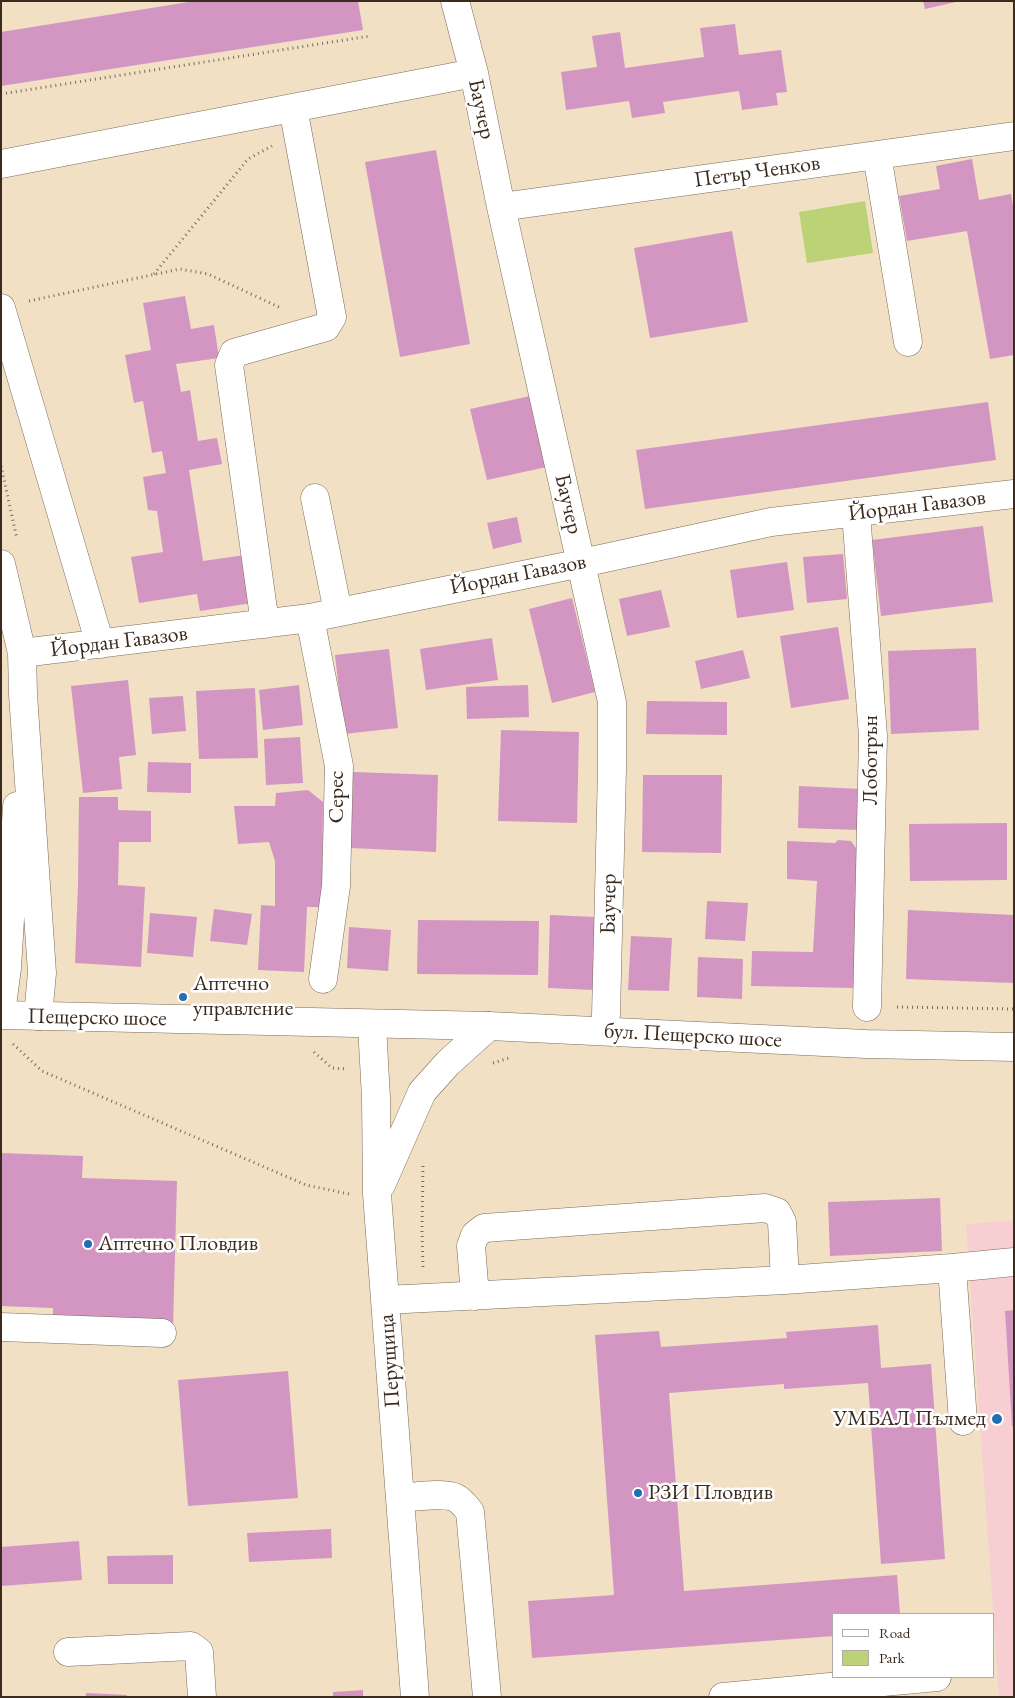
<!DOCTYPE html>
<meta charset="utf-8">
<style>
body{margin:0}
#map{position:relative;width:1015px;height:1698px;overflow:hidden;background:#f1e0c3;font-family:"EB Garamond",serif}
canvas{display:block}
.frame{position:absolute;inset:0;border:2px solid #3b2a1e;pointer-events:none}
.legend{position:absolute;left:832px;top:1613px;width:162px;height:65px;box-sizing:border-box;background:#fff;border:1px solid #b1aaa5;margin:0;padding:6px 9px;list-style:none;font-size:15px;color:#3b2a1e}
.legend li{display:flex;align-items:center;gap:10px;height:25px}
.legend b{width:25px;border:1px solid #b1aaa5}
</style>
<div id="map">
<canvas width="1015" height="1698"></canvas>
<div class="frame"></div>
<ul class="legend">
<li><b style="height:6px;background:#fff"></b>Road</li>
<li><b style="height:14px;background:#bbd277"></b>Park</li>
</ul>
</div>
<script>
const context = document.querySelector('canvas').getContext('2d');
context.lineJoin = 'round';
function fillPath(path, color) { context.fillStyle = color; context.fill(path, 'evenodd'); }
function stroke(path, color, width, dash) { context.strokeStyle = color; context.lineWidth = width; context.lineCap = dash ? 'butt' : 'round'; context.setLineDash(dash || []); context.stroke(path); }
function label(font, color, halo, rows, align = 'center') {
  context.font = font + ' "EB Garamond",serif'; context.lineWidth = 5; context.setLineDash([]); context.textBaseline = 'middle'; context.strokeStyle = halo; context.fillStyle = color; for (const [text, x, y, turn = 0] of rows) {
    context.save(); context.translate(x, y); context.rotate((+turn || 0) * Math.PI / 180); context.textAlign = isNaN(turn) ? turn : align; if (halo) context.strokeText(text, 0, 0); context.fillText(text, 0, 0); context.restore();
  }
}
const built = new Path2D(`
 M 1014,1220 L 1014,1697 L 999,1697 L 966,1224 Z`);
const green = new Path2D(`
 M 865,201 L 873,253 L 807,263 L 799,212 Z`);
const building = new Path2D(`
 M 195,1 L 358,1 L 363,30 L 1,86 L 1,32 Z
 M 923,1 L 956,1 L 956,2 L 925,9 Z
 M 735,24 L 739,55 L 781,50 L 787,92 L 776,93 L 778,105 L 742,110 L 739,91 L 663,102 L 665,113 L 632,118 L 629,101 L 566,110 L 561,72 L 597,67 L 592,36 L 620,32 L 625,68 L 704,57 L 700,28 Z
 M 436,150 L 470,344 L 400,357 L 365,162 Z
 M 972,159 L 979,200 L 1011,194 L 1014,211 L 1014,355 L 990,359 L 967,231 L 907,241 L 899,196 L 940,189 L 936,166 Z
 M 732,231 L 748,322 L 650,338 L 634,248 Z
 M 185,296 L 191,329 L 214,325 L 219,358 L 176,364 L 181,392 L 190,390 L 198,441 L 217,438 L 222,464 L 189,470 L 203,561 L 245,555 L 252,603 L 200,611 L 197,594 L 139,603 L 131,557 L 163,552 L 157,511 L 148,510 L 143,477 L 166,473 L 162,451 L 152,453 L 143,401 L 134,403 L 125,355 L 151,350 L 143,303 Z
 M 535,395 L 551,466 L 487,480 L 470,409 Z
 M 988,402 L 996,460 L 645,509 L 636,450 Z
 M 517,517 L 522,542 L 493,549 L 487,523 Z
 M 983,526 L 993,602 L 881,616 L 872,540 Z
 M 843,554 L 847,599 L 807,603 L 803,557 Z
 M 787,562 L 794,610 L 737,618 L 730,570 Z
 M 661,590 L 670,627 L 627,636 L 619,599 Z
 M 572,598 L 595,692 L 552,703 L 529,609 Z
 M 838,627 L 849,699 L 791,708 L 780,636 Z
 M 492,638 L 498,680 L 426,690 L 420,649 Z
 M 976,648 L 979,730 L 891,734 L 888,651 Z
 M 389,649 L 398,728 L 344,734 L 335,655 Z
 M 743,650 L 750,678 L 701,689 L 695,661 Z
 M 128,680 L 136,755 L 119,757 L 122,789 L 83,793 L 71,686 Z
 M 299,685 L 303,725 L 263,730 L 259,690 Z
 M 528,685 L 529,717 L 467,719 L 466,687 Z
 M 255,688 L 258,758 L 199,759 L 196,691 Z
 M 183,696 L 186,731 L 152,734 L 149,698 Z
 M 647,701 L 727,702 L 727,735 L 646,734 Z
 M 501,730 L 579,732 L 577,823 L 498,821 Z
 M 300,737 L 303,783 L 266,785 L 264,739 Z
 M 148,762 L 191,763 L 191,793 L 147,792 Z
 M 353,772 L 438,775 L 436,852 L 351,848 Z
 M 643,775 L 722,775 L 721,853 L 642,852 Z
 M 799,786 L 861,789 L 860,830 L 798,828 Z
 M 308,790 L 323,802 L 322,907 L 307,907 L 304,972 L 258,970 L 261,905 L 275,906 L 275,861 L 269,842 L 238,844 L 234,806 L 275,806 L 276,793 Z
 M 79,797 L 118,797 L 118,810 L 151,811 L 151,842 L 119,842 L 118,885 L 145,887 L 141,967 L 75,963 L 78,885 Z
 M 1007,823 L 1007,880 L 910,881 L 909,824 Z
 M 838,840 L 851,841 L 861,855 L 857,988 L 751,986 L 752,951 L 813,952 L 817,881 L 787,879 L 787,841 L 835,843 Z
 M 707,901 L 748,903 L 745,941 L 705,939 Z
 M 214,909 L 252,914 L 247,945 L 210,941 Z
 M 908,910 L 1014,915 L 1014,983 L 906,979 Z
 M 150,913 L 197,917 L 193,957 L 147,953 Z
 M 550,915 L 596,917 L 594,990 L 548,988 Z
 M 418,920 L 539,921 L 538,975 L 417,974 Z
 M 349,927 L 391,930 L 388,971 L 347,968 Z
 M 631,936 L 672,938 L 669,991 L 628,990 Z
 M 698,957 L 743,959 L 742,999 L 697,997 Z
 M 1,1153 L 83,1156 L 82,1178 L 177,1181 L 173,1326 L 53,1323 L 53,1308 L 1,1306 Z
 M 940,1198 L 942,1251 L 830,1256 L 828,1202 Z
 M 1014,1310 L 1014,1426 L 1012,1426 L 1005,1311 Z
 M 878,1325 L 881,1368 L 931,1364 L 945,1559 L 881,1564 L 868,1383 L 784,1389 L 784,1384 L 669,1393 L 684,1591 L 897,1575 L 900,1614 L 834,1614 L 834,1636 L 532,1658 L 528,1601 L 614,1595 L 595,1335 L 659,1331 L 661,1347 L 787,1338 L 786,1332 Z
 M 288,1371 L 298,1498 L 188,1506 L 178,1380 Z
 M 331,1529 L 332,1558 L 249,1562 L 247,1533 Z
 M 79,1541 L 82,1580 L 1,1586 L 1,1547 Z
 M 173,1555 L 173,1584 L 108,1584 L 107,1556 Z
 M 363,1690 L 363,1697 L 333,1697 L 333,1692 Z
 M 86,1693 L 127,1695 L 127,1697 L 86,1697 Z`);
const path = new Path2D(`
 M 1,94 L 370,36
 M 154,274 L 248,159 L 272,146
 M 29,301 L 180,269 L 208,274 L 281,308
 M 1,466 L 17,539
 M 897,1007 L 1014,1009
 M 13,1044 L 42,1071 L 306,1185 L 349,1194
 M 314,1052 L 332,1068 L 346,1069
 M 493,1063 L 509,1058
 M 423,1166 L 422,1229 L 423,1270`);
const minor = new Path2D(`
 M 455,1 L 474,73 L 501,207 L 612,702 L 612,769 L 606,1015
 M 877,155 L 908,342
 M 1,164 L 474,73
 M 501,207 L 1014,136
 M 1,308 L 100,644
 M 315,498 L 338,612
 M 856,513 L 873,736 L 867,1007
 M 1,564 L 22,653 L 23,694 L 42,973 L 38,1016
 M 310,618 L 339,766 L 336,886 L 323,979
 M 265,624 L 229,365 L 234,353 L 326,327 L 332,317 L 293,108
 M 22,653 L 310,618 L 582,563 L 771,522 L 1014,494
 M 1,1013 L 7,968 L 17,806
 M 372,1025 L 376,1098 L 377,1194 L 415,1697
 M 381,1185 L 422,1092 L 448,1063 L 489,1026
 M 475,1296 L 471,1246 L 475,1235 L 484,1228 L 765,1208 L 777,1212 L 782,1222 L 785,1280
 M 385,1300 L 785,1280 L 952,1268
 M 1,1327 L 162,1333
 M 963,1421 L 952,1268 L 1014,1262
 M 400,1498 C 415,1497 443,1492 456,1498 C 462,1501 466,1507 470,1512 L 487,1697
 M 68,1652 L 191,1646 L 199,1652 L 202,1697
 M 723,1697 L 937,1677`);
const major = new Path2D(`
 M 1,1015 L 489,1026 L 866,1044 L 1014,1047`);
const markers = [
 [183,997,5,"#1f6fb2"],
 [88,1244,5,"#1f6fb2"],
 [997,1419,6,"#1f6fb2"],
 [638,1493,5,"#1f6fb2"]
];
const streetNames = [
 ["Баучер",481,109,78],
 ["Петър Ченков",757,172,-8],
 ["Баучер",568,504,77],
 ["Йордан Гавазов",917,506,-7],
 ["Йордан Гавазов",518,575,-11],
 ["Йордан Гавазов",119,642,-7],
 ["Лоботрън",871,760,-90],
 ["Серес",337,797,-90],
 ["Баучер",609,904,-89],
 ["Пещерско шосе",97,1018,1],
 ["бул. Пещерско шосе",693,1036,3],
 ["Перущица",390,1361,-94]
];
const poiNames = [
 ["Аптечно",193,984],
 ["управление",193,1009],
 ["Аптечно Пловдив",98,1244],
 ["УМБАЛ Пълмед",986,1419,"right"],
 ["РЗИ Пловдив",648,1493]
];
fillPath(built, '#f7cfd2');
fillPath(green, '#bbd277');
fillPath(building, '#d396c2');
stroke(minor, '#7b6a58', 29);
stroke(major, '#7b6a58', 29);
stroke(path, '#7b6a58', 3, [1, 4]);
stroke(minor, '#fff', 28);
stroke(major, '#fff', 28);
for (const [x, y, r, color] of markers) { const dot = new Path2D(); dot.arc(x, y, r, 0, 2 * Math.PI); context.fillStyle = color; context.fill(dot); stroke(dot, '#fff', 2); }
label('22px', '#3b2a1e', '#fff', streetNames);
label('22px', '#3b2a1e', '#fff', poiNames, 'left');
</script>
